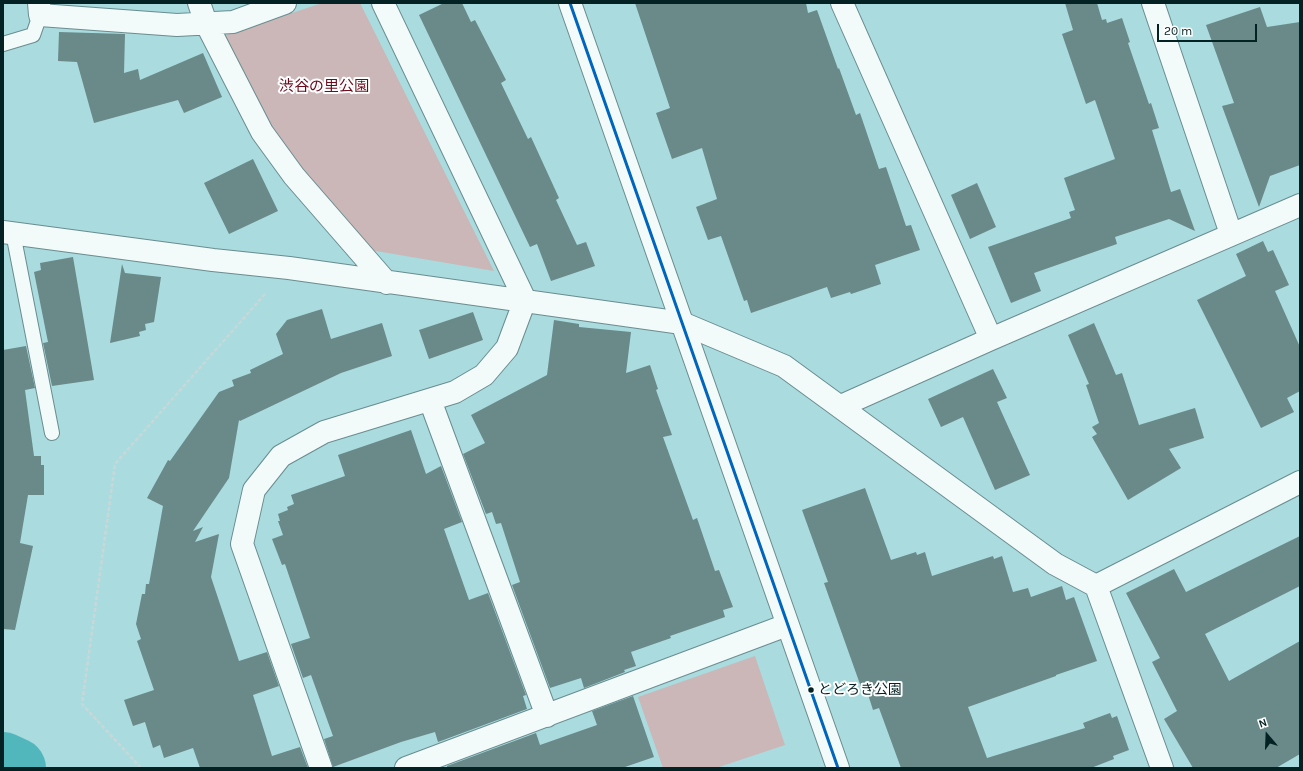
<!DOCTYPE html>
<meta charset="utf-8">
<style>
body{margin:0}
#map{position:relative;width:1303px;height:771px;overflow:hidden;background:#aadbde;font-family:Karla,sans-serif}
canvas{display:block}
.frame{position:absolute;inset:0;border:4px solid #042224;pointer-events:none}
.north{position:absolute;left:1247px;top:715px;width:40px;height:40px;-webkit-text-stroke:3px #fefefe;paint-order:stroke;rotate:341deg;font-size:11px;font-weight:700;line-height:16px;text-align:center;color:#042224}
.north::after{content:'';display:block;margin:auto;width:14px;height:18px;background:#042224;clip-path:polygon(50% 0,100% 100%,50% 72%,0 100%)}
.scale{position:absolute;left:1157px;top:24px;width:100px;height:18px;box-sizing:border-box;border:2px solid #042224;border-top:0;padding-left:5px;font-size:12px;line-height:14px;white-space:nowrap;color:#042224;-webkit-text-stroke:3px #fefefe;paint-order:stroke}
</style>
<div id="map">
<canvas width="1303" height="771"></canvas>
<div class="frame"></div>
<div class="north">N</div>
<div class="scale">20 m</div>
</div>
<script>
const context = document.querySelector('canvas').getContext('2d');
context.lineJoin = 'round';
function fillPath(path, color) { context.fillStyle = color; context.fill(path, 'evenodd'); }
function stroke(path, color, width, dash) { context.strokeStyle = color; context.lineWidth = width; context.lineCap = dash ? 'butt' : 'round'; context.setLineDash(dash || []); context.stroke(path); }
function label(font, color, halo, rows, align = 'center') {
  context.font = font + ' Karla,"Noto Sans JP",sans-serif'; context.lineWidth = 4; context.setLineDash([]); context.textBaseline = 'middle'; context.strokeStyle = halo; context.fillStyle = color; for (const [text, x, y, turn = 0] of rows) {
    context.save(); context.translate(x, y); context.rotate((+turn || 0) * Math.PI / 180); context.textAlign = isNaN(turn) ? turn : align; if (halo) context.strokeText(text, 0, 0); context.fillText(text, 0, 0); context.restore();
  }
}
const green = new Path2D(`
 M 322,3 L 360,3 L 494,271 L 370,250 L 299,172 L 264,122 L 223,36 Z
 M 755,656 L 785,745 L 716,768 L 663,768 L 638,697 Z`);
const river = new Path2D(`
 M 3,762 L 16,768`);
const building = new Path2D(`
 M 444,3 L 462,3 L 471,22 L 475,20 L 506,80 L 501,83 L 528,139 L 531,137 L 559,198 L 556,200 L 577,245 L 586,242 L 595,266 L 551,281 L 537,244 L 530,247 L 419,15 Z
 M 635,3 L 806,3 L 808,13 L 817,10 L 838,69 L 839,68 L 856,115 L 860,113 L 879,169 L 886,167 L 906,226 L 911,225 L 920,250 L 875,265 L 881,284 L 851,294 L 850,292 L 831,298 L 827,287 L 751,313 L 747,300 L 744,301 L 721,236 L 708,240 L 696,207 L 717,199 L 702,148 L 672,159 L 656,113 L 670,108 Z
 M 1065,3 L 1097,3 L 1102,20 L 1106,19 L 1107,23 L 1122,18 L 1130,42 L 1128,43 L 1149,104 L 1151,103 L 1159,128 L 1152,130 L 1171,192 L 1180,189 L 1195,231 L 1169,219 L 1115,237 L 1117,244 L 1034,273 L 1041,291 L 1011,303 L 988,247 L 1071,218 L 1069,212 L 1075,210 L 1064,178 L 1115,159 L 1095,100 L 1086,104 L 1062,34 L 1073,30 Z
 M 1260,7 L 1267,27 L 1300,22 L 1300,165 L 1270,176 L 1259,207 L 1222,106 L 1234,103 L 1206,25 Z
 M 59,32 L 125,34 L 124,73 L 138,69 L 140,80 L 203,53 L 222,97 L 184,113 L 178,100 L 94,123 L 77,62 L 58,61 Z
 M 253,159 L 278,211 L 229,234 L 204,183 Z
 M 977,183 L 996,227 L 970,239 L 951,195 Z
 M 1263,241 L 1268,252 L 1273,250 L 1289,285 L 1275,291 L 1300,347 L 1300,391 L 1287,398 L 1294,412 L 1261,428 L 1197,300 L 1246,276 L 1236,254 Z
 M 73,257 L 94,380 L 52,386 L 43,343 L 48,342 L 34,272 L 41,270 L 40,263 Z
 M 122,264 L 125,273 L 161,277 L 154,322 L 145,324 L 146,330 L 139,332 L 140,336 L 110,343 Z
 M 322,309 L 331,339 L 382,323 L 392,356 L 341,373 L 240,421 L 239,420 L 229,478 L 193,531 L 203,527 L 195,542 L 219,534 L 211,577 L 239,661 L 267,652 L 279,686 L 253,695 L 272,756 L 300,747 L 308,768 L 200,768 L 193,748 L 164,758 L 160,745 L 153,748 L 145,722 L 133,726 L 124,700 L 154,690 L 137,641 L 141,639 L 136,624 L 142,594 L 145,594 L 146,584 L 149,584 L 163,506 L 147,498 L 168,460 L 170,461 L 219,392 L 234,386 L 232,380 L 251,373 L 250,370 L 283,354 L 276,334 L 287,320 Z
 M 473,312 L 483,340 L 429,359 L 419,330 Z
 M 554,320 L 579,324 L 579,327 L 631,332 L 626,373 L 650,365 L 658,389 L 656,390 L 672,435 L 663,437 L 693,520 L 697,518 L 715,571 L 719,570 L 733,607 L 723,610 L 725,617 L 670,636 L 671,638 L 631,652 L 636,666 L 624,670 L 625,672 L 584,688 L 581,678 L 550,688 L 512,585 L 520,582 L 501,523 L 496,524 L 492,512 L 486,514 L 463,454 L 485,443 L 471,415 L 547,375 Z
 M 1094,323 L 1116,375 L 1122,373 L 1139,425 L 1195,408 L 1204,438 L 1169,449 L 1181,468 L 1128,500 L 1092,437 L 1097,434 L 1092,427 L 1099,423 L 1086,385 L 1089,384 L 1068,335 Z
 M 26,346 L 35,388 L 25,390 L 34,456 L 41,456 L 41,465 L 44,465 L 44,495 L 28,495 L 20,543 L 33,546 L 15,630 L 3,629 L 3,350 Z
 M 993,369 L 1007,398 L 997,402 L 1030,475 L 995,490 L 963,417 L 941,427 L 928,399 Z
 M 411,430 L 426,474 L 441,466 L 462,522 L 444,529 L 469,600 L 488,593 L 526,695 L 523,696 L 527,709 L 438,742 L 435,732 L 401,742 L 333,767 L 324,739 L 333,736 L 311,675 L 303,678 L 291,644 L 310,638 L 285,564 L 282,565 L 272,539 L 283,535 L 278,521 L 280,521 L 278,514 L 288,510 L 287,507 L 294,504 L 291,495 L 345,476 L 338,455 Z
 M 865,488 L 891,560 L 916,552 L 917,555 L 925,552 L 932,576 L 993,556 L 994,559 L 1002,556 L 1013,592 L 1028,588 L 1031,597 L 1062,586 L 1066,600 L 1074,597 L 1097,661 L 1056,675 L 1056,676 L 968,707 L 987,758 L 1085,728 L 1083,723 L 1110,713 L 1112,718 L 1117,716 L 1129,750 L 1113,756 L 1114,759 L 1091,768 L 901,768 L 879,708 L 873,710 L 865,685 L 861,687 L 824,583 L 828,582 L 802,510 Z
 M 1300,536 L 1300,586 L 1205,634 L 1229,681 L 1300,641 L 1300,754 L 1276,768 L 1193,768 L 1164,719 L 1177,711 L 1152,662 L 1160,658 L 1126,593 L 1174,569 L 1186,592 Z
 M 633,696 L 654,757 L 622,768 L 447,768 L 447,766 L 536,733 L 540,745 L 597,725 L 592,711 Z`);
const path = new Path2D(`
 M 141,768 L 82,704 L 115,464 L 265,294`);
const service = new Path2D(`
 M 3,44 L 33,35 L 40,15
 M 13,233 L 52,433`);
const minor = new Path2D(`
 M 39,3 L 40,15 L 177,25 L 233,22 L 285,3
 M 199,3 L 206,23 L 262,132 L 294,176 L 387,283
 M 842,3 L 991,339
 M 1153,3 L 1231,234
 M 3,232 L 213,260 L 289,268 L 682,323 L 784,366 L 1055,564 L 1096,586 L 1162,768
 M 430,400 L 547,716
 M 841,406 L 991,339 L 1300,205
 M 1096,586 L 1300,482
 M 321,768 L 242,544 L 254,490 L 281,456 L 324,432 L 455,392 L 484,375 L 507,348 L 525,300 L 383,3
 M 406,768 L 787,625`);
const tertiary = new Path2D(`
 M 570,3 L 838,768`);
const bus1 = new Path2D(`
 M 570,3 L 838,768`);
const markers = [
 [811,690,3.5,"#042224"]
];
const busNames = [
 ["とどろき公園",818,690]
];
const parkNames = [
 ["渋谷の里公園",324,87]
];
fillPath(green, '#cbb7b8');
stroke(river, '#52b7bc', 60);
fillPath(building, '#6a8989');
stroke(service, '#698d8f', 16);
stroke(minor, '#698d8f', 24);
stroke(tertiary, '#698d8f', 24);
stroke(path, '#c8d8d8', 2.5, [4, 2]);
stroke(service, '#f2fafa', 14);
stroke(minor, '#f2fafa', 22);
stroke(tertiary, '#f2fafa', 22);
stroke(bus1, '#0065bd', 3);
for (const [x, y, r, color] of markers) { const dot = new Path2D(); dot.arc(x, y, r, 0, 2 * Math.PI); context.fillStyle = color; context.fill(dot); stroke(dot, '#fefefe', 1.5); }
label('14px', '#042224', '#fefefe', busNames, 'left');
label('15px', '#6a0b1a', '#fefefe', parkNames);
</script>
